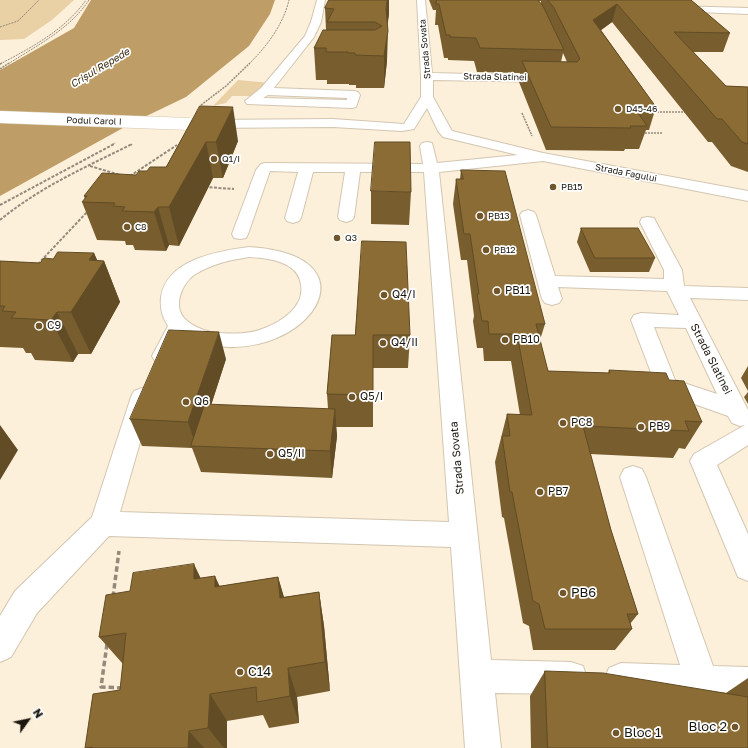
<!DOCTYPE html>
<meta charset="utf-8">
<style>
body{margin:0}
#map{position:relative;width:748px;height:748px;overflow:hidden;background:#fdf0db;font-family:"Golos Text",sans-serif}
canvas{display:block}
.north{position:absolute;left:8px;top:700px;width:40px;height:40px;-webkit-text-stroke:3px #fff;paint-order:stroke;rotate:57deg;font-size:11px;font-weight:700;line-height:16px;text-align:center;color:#1b170f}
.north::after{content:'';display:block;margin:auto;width:14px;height:18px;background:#1b170f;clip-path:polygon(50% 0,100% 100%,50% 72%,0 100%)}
</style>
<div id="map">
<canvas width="748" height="748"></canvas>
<div class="north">N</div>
</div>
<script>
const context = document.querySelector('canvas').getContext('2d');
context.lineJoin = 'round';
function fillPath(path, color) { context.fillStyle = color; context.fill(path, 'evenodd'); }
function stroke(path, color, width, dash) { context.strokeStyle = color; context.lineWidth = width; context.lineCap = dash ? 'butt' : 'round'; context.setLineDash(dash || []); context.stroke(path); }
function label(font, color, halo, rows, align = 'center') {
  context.font = font + ' "Golos Text",sans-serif'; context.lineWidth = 3.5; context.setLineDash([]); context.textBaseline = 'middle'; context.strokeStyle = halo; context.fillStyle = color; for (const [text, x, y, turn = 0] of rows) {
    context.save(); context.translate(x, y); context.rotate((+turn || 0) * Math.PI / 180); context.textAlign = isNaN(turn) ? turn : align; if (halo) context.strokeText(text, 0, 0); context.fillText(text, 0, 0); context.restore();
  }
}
const green = new Path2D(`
 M 0,0 L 74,0 L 52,20 L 24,39 L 0,40 Z
 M 238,80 L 271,83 L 257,96 L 232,96 L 226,103 L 213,106 Z`);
const water = new Path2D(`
 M 91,0 L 275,0 L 270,14 L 249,46 L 186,97 L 132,123 L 0,196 L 0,70 L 74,28 Z`);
const pathFar3 = new Path2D(`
 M 0,27 L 18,21 L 39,0
 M 0,64 C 31,48 66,29 86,0
 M 8,64 C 36,46 70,29 89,0
 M 249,64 C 267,46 283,25 289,0`);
const pathFar2 = new Path2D(`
 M 0,64 L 2,63
 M 0,69 L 9,63
 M 201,105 L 226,86 L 250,63
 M 654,112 L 686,112
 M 522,113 L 532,136
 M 642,133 L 663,133
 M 112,145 L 115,143
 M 131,145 L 132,144`);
const pathFar1 = new Path2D(`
 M 90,166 L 120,175
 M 130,176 L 177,145
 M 205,187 L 234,189
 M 0,205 L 114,144
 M 0,220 C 40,187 86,167 132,144
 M 38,264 L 88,211`);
const path = new Path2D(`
 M 113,597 L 119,551
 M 107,644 L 101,687 L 123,688`);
const minor = new Path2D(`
 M 317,0 L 325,0 L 321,22 L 314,37 L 274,88 L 354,91 L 358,92 L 360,95 L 356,107 L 352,108 L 247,104 L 245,101 L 261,88 L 305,36 L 311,22 ZM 268,95 L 347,98 L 347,100 L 263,98 Z
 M 417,0 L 425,0 L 432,73 L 550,76 L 554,77 L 556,79 L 554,81 L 550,82 L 433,80 L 433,97 L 452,131 L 543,153 L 748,191 L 748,201 L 543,161 L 439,172 L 491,660 L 571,662 L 583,666 L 587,678 L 583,690 L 571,694 L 495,693 L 501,748 L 465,748 L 451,547 L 109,536 L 37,613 L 11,657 L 0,662 L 0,616 L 15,591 L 92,517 L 131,397 L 134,391 L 142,388 L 150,391 L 153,397 L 120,512 L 449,522 L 424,172 L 360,172 L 354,217 L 352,220 L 346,222 L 340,220 L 338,217 L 345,172 L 313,172 L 301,218 L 299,221 L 293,223 L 287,221 L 285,218 L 298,172 L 270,171 L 248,234 L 246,238 L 240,239 L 234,238 L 232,234 L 256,170 L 261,164 L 266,163 L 423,164 L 420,146 L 422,143 L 427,142 L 432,143 L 437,163 L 518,155 L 443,137 L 438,131 L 427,108 L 414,129 L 402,131 L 333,127 L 206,128 L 201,127 L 199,124 L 201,121 L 206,120 L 333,119 L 404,124 L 421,97 L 421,76 Z
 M 673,6 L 748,8 L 748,14 L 670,11 L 669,9 L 670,7 Z
 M 528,210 L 534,212 L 536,215 L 555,276 L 664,279 L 664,270 L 640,222 L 642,218 L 648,217 L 654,218 L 656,222 L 682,270 L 684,286 L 748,288 L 748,300 L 690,298 L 748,410 L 748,445 L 717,465 L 748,534 L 748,581 L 738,577 L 690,461 L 694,454 L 745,425 L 740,426 L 732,423 L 728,416 L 658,391 L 631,320 L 634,315 L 641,313 L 679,315 L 667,291 L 558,287 L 562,299 L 559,303 L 552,305 L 545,303 L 542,299 L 520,215 L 522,212 ZM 654,327 L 686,328 L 717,394 L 675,380 Z
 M 249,247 C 393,256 293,383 183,337 L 171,361 L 163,363 L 155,361 L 152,356 L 168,326 C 162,316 160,309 161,297 C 167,259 219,251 249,247 ZM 249,257 C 263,258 278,259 290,267 C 297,272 300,277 301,285 C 305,307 280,323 262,329 C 247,335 227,334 211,332 C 202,330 190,325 184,318 C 173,305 182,284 194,275 C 211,264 230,260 249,257 Z
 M 633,466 L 642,469 L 646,477 L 713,666 L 748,667 L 748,701 L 621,697 L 609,692 L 604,680 L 609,668 L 621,663 L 680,665 L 620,477 L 624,469 Z`);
const minorBridge = new Path2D(`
 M 0,117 L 189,124`);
const wall = new Path2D(`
 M 329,0 L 389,14 L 387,25 L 387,61 L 384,88 L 356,88 L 356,85 L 349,85 L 349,84 L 327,84 L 327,80 L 316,80 L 314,48 L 326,30 L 325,8 Z
 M 429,0 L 691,0 L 730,33 L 723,52 L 693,52 L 726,86 L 748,87 L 748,172 L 731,166 L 712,142 L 708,142 L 612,22 L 601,30 L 656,107 L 649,130 L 646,130 L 639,149 L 625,149 L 624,151 L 546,150 L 519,82 L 520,73 L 477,72 L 474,61 L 448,60 L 448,58 L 444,58 L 438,25 L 435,25 L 436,10 L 433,10 ZM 538,1 L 541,1 L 541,4 ZM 563,53 L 567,62 L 561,62 Z
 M 200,106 L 238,141 L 223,178 L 213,178 L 179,246 L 169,245 L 166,251 L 135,250 L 133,245 L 126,245 L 125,241 L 97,240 L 82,202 L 85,199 L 84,196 L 147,171 L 166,167 Z
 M 461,170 L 545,324 L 540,340 L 548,371 L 608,373 L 609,370 L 669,380 L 702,422 L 685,449 L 679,448 L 673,458 L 590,454 L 611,530 L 638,614 L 630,624 L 632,629 L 615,650 L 533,650 L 529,626 L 523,623 L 504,518 L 502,517 L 495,462 L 507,414 L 520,415 L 511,361 L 484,361 L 483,348 L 477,348 L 473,321 L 474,316 L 467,260 L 461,260 L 453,204 L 456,179 L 460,179 Z
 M 371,191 L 411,192 L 409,225 L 371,224 Z
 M 581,228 L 655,258 L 649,272 L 590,272 L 577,242 Z
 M 94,253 L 97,260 L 104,261 L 120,302 L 91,354 L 78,354 L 73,362 L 35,360 L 31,353 L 26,353 L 23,348 L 0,347 L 0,261 L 40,263 L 53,259 Z
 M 332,335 L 410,335 L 408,368 L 373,368 L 373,427 L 336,427 L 337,436 L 332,478 L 201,472 L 192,448 L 142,446 L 130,419 L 226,359 L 211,405 L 328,409 L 327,394 Z
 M 748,366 L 748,391 L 741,378 Z
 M 748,392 L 748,404 L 744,397 Z
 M 278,577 L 284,597 L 319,592 L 324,626 L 330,691 L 297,697 L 299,723 L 269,728 L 263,715 L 227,721 L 227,748 L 85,748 L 120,690 L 123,664 L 99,637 L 130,591 L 201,578 L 220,586 Z
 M 545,671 L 726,693 L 748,678 L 748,748 L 531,748 L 530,696 Z`);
const shadedWall = new Path2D(`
 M 387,0 L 389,0 L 389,14 L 386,38 L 386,9 Z
 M 617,4 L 612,22 L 589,39 L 593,20 Z
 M 388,31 L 387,61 L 384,88 L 384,56 Z
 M 233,107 L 238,141 L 223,178 L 216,142 Z
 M 206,142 L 213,178 L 179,246 L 169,207 Z
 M 158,207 L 169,245 L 166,251 L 154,212 Z
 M 94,253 L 100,267 L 104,261 L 120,302 L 91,354 L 71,312 L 89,260 Z
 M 57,312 L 78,354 L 73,362 L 51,320 Z
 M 219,332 L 226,359 L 198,446 L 196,446 L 188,422 Z
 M 335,409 L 337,436 L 332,478 L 330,451 Z
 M 0,425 L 18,450 L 0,480 Z
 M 194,564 L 211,600 L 194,579 Z
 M 215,576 L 231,611 L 215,587 Z
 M 278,577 L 288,612 L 280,598 Z
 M 319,592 L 324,626 L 330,691 L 325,662 Z
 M 288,668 L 297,697 L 299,723 L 290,696 Z
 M 210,694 L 227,721 L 227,748 L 224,748 L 208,728 Z
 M 189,731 L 204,748 L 188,748 Z`);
const building = new Path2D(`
 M 329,0 L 387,0 L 386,9 L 388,31 L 384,56 L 355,55 L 355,53 L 348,53 L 348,52 L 326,52 L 326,48 L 314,48 L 323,30 L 375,30 L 382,26 L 375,22 L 327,22 L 334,9 L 325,8 Z
 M 437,0 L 538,0 L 543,6 L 564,50 L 480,48 L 476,38 L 450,37 L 450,35 L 446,35 L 439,4 L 436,4 Z
 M 548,0 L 691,0 L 730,33 L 674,32 L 726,86 L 748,87 L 748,144 L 742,142 L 722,119 L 717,119 L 617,4 L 593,20 L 656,107 L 634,107 L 647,126 L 630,126 L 631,128 L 551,127 L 522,61 L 577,62 L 580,59 L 554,8 Z
 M 200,106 L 233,107 L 216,142 L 206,142 L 169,207 L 158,207 L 154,212 L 122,211 L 125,207 L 113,206 L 115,203 L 82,202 L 87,196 L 84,196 L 102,173 L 136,175 L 139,171 L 147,171 L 150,167 L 166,167 Z
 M 375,142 L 410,142 L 411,192 L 371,191 Z
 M 461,170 L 505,171 L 545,324 L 536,324 L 548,371 L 610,373 L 609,370 L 666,373 L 669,380 L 684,381 L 702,422 L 685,421 L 689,431 L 583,426 L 611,530 L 638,614 L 627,614 L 632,629 L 545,629 L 539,604 L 533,601 L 512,492 L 510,492 L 502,436 L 510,436 L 507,414 L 532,415 L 517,334 L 489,334 L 488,321 L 482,321 L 477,294 L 479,294 L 470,234 L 464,234 L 456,179 L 463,179 Z
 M 581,228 L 638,228 L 655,258 L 595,258 Z
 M 362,241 L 406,242 L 410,335 L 373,335 L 373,395 L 327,394 L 332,335 L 355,335 Z
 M 58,252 L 94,253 L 89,260 L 104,261 L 71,312 L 57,312 L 51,320 L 11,318 L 16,312 L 2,311 L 5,306 L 0,306 L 0,261 L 40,263 L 44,258 L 53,259 Z
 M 169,330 L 219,332 L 188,422 L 130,419 Z
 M 205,404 L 335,409 L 330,451 L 191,446 Z
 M 194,564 L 194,579 L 215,576 L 215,587 L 278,577 L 280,598 L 319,592 L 325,662 L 288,668 L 290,696 L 257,702 L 256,687 L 210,694 L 208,728 L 189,731 L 188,748 L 92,748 L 92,747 L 85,748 L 93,694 L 120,690 L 126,633 L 99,637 L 106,595 L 130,591 L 133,573 Z
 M 545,671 L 603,673 L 748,697 L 748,748 L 548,748 Z`);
const markers = [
 [618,109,4,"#705628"],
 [214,159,4,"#705628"],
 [553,187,4,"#705628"],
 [480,216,4,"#705628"],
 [127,227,4,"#705628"],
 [337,238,4,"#705628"],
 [486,250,4,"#705628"],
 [497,291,4,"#705628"],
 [384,295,4,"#705628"],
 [39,326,4,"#705628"],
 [505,340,4,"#705628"],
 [383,343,4,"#705628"],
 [352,397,4,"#705628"],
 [186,402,4,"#705628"],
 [563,423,4,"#705628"],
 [641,427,4,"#705628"],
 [270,454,4,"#705628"],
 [540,492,4,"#705628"],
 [563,593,4,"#705628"],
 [240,672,4,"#705628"],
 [735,727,4,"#705628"],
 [616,733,4,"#705628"]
];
const farStreetnames = [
 ["Strada Sovata",425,49,-95],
 ["Strada Slatinei",495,77,1],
 ["Podul Carol I",94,121,2],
 ["Strada Fagului",626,173,11]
];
const farPoinames = [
 ["D45-46",626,109],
 ["Q1/I",222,159],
 ["PB15",561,187],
 ["PB13",488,216],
 ["C8",135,227],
 ["Q3",345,238],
 ["PB12",494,250]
];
const farWaternames = [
 ["Crișul Repede",100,68,-31]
];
const poiNames = [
 ["PB11",505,291],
 ["Q4/I",392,295],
 ["C9",47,326],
 ["PB10",513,340],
 ["Q4/II",391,343],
 ["Q5/I",360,397],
 ["Q6",194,402],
 ["PC8",571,423],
 ["PB9",649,427],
 ["Q5/II",278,454],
 ["PB7",548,492]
];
const streetNames = [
 ["Strada Slatinei",711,359,63],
 ["Strada Sovata",457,458,-95]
];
const nearPoinames = [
 ["PB6",571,593],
 ["C14",248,672],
 ["Bloc 2",727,727,"right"],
 ["Bloc 1",624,733]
];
fillPath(green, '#ead0a5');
fillPath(water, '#be9d66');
stroke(minor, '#d3c6b1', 2);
stroke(pathFar3, '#938a7b', 1, [2, 1]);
stroke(pathFar2, '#938a7b', 1.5, [2, 1]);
stroke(pathFar1, '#938a7b', 2, [3, 1.5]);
stroke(path, '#938a7b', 3.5, [5.5, 3]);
fillPath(minor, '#fff');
stroke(minorBridge, '#d3c6b1', 13, []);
stroke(minorBridge, '#fff', 12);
fillPath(wall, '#785d2e');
fillPath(shadedWall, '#614c25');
fillPath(building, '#8b6c35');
stroke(building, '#614c25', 1);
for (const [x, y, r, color] of markers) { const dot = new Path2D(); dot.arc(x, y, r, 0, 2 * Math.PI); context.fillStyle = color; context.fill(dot); stroke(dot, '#fff', 1.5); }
label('9px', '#1b170f', '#fff', farStreetnames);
label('9px', '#1b170f', '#fff', farPoinames, 'left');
label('italic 10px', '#37280e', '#fff', farWaternames);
label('11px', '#1b170f', '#fff', poiNames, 'left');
label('11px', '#1b170f', '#fff', streetNames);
label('13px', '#1b170f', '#fff', nearPoinames, 'left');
</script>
